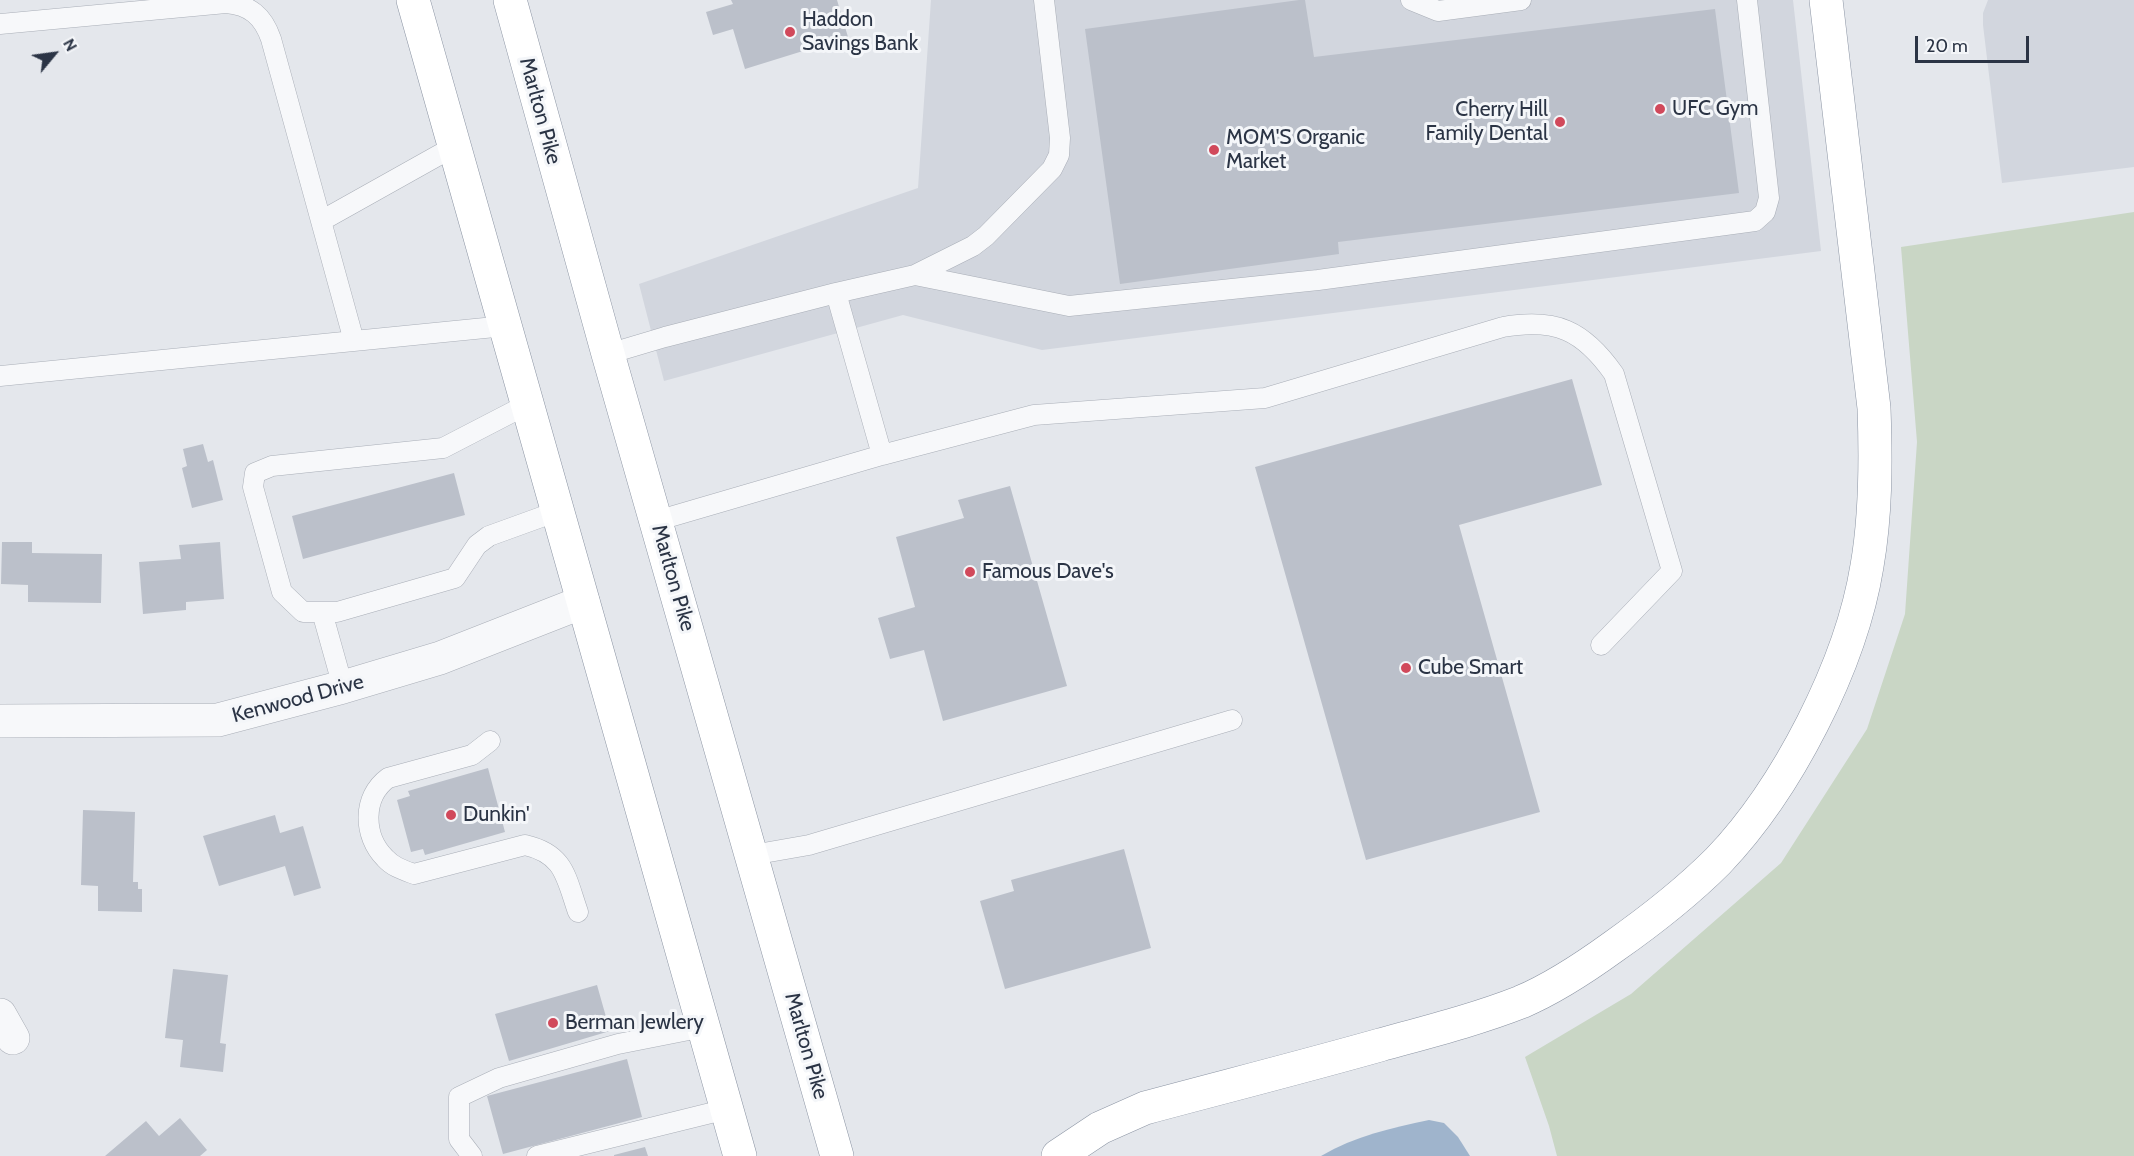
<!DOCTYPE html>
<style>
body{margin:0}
#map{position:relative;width:2134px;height:1156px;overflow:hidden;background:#e4e7ec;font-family:Cabin,sans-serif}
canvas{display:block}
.north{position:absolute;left:24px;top:24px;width:60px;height:60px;-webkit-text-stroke:4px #f4f6f9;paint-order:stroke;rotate:61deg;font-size:16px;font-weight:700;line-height:24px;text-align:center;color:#2b3445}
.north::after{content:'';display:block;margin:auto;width:21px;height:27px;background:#2b3445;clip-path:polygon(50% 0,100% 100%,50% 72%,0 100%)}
.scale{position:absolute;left:1915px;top:36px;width:114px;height:27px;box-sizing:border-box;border:3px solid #2b3445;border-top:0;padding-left:8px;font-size:18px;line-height:21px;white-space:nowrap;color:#2b3445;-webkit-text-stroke:4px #f4f6f9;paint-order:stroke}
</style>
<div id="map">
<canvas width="2134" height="1156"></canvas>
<div class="north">N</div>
<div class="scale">20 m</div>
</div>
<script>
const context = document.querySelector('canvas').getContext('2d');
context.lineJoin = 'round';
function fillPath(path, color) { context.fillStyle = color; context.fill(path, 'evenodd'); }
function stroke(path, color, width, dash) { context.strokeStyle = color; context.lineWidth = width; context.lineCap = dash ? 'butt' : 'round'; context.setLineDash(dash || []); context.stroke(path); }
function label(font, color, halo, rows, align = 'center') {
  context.font = font + ' Cabin,sans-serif'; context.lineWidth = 6; context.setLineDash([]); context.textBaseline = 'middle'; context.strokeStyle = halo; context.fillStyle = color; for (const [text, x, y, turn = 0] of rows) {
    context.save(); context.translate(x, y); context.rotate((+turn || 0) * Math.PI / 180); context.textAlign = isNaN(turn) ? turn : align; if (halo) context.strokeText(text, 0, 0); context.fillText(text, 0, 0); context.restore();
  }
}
const built = new Path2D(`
 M 931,0 L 1793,0 L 1821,251 L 1042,350 L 903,315 L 664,381 L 639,284 L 918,188 Z
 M 1988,0 L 2134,0 L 2134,167 L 2002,183 L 1983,25 L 1983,13 Z`);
const green = new Path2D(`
 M 2134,212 L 2134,1156 L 1557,1156 L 1549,1126 L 1525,1057 L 1631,994 L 1781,863 L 1867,729 L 1905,614 L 1917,442 L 1901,247 Z`);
const water = new Path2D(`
 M 1429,1120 L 1444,1123 L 1458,1137 L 1470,1156 L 1321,1156 C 1355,1136 1391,1128 1429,1120 Z`);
const building = new Path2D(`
 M 731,0 L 837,0 L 848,37 L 745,69 L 733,29 L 713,35 L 706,12 L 733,4 Z
 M 1299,0 L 1305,0 L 1314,57 L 1715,9 L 1739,193 L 1338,242 L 1339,254 L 1120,284 L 1085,29 Z
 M 1572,379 L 1602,485 L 1459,525 L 1540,812 L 1366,860 L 1255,467 Z
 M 203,444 L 208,462 L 213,460 L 223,500 L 192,508 L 182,468 L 187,466 L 183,449 Z
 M 454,473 L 465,515 L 303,559 L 292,516 Z
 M 1010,486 L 1067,686 L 943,721 L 924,650 L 890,659 L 878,618 L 915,607 L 896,537 L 964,518 L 958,500 Z
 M 2,542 L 32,542 L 32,553 L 102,554 L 101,603 L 28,602 L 28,585 L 1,584 Z
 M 220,542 L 224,599 L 186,602 L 186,610 L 143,614 L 139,562 L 181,559 L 179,545 Z
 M 488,768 L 505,832 L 425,855 L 423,849 L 411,852 L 397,800 L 410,796 L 408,791 Z
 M 83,810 L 135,812 L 133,882 L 138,882 L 138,889 L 142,889 L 142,912 L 98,911 L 98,886 L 81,885 Z
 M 275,815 L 280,833 L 303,826 L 321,888 L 294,896 L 285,866 L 219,886 L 203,836 Z
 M 1124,849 L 1151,948 L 1005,989 L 980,901 L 1014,891 L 1011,880 Z
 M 173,969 L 228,975 L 220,1043 L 226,1044 L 223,1072 L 180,1067 L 183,1040 L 165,1038 Z
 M 597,985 L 610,1031 L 509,1061 L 495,1014 Z
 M 627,1059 L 642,1117 L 503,1154 L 487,1096 Z
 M 180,1118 L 207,1150 L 200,1156 L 105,1156 L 146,1121 L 159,1136 Z
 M 645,1147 L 648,1156 L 614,1156 L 614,1155 Z`);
const lane = new Path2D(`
 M 1411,0 L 1438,11 L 1521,0
 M 0,24 L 226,3 C 250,5 263,16 271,39 L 354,341
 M 321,221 L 455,146
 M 915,275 L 1069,306 L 1318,280 L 1755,221 L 1765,212 L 1769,198 L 1747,0
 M 836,293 L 882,455
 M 608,354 L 665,337 L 836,293 L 915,275 L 973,246 L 986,236 L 1052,169 L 1059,155 L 1060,138 L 1044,0
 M 0,376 L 505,326
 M 528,404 L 443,448 L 272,466 L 255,473 L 253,487 L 282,592 L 303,612 L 337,612 L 455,578 L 477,545 L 489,536 L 558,511
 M 656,521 L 882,455 L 1034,415 L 1265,398 L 1503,327 C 1556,318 1583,330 1614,374 L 1672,571 L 1601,645
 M 322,612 L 343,687
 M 490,741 L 472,755 L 388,778 C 362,797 363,836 385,858 C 393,867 403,870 414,874 L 525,845 C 565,854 566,878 578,912
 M 752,855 L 809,845 L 1232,720
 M 472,1156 L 459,1139 L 459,1097 L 499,1078 L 618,1044 L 704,1027
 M 537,1156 L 727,1109`);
const street = new Path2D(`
 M 0,721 L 218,720 L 343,687 L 440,658 L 583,602
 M 0,1015 L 13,1038`);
const highway = new Path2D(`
 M 413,0 L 740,1156
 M 510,0 L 608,354 L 837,1156
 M 1058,1156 L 1100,1128 L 1145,1108 C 1223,1087 1302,1067 1380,1045 C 1427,1032 1475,1020 1521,1002 C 1554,988 1584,968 1613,947 C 1650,921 1686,893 1718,861 C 1787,789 1851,665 1867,566 C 1876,514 1876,461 1874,408 L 1826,0`);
const markers = [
 [790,32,6,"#d1495b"],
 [1660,109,6,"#d1495b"],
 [1560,122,6,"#d1495b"],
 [1214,150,6,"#d1495b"],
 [970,572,6,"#d1495b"],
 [1406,668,6,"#d1495b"],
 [451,815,6,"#d1495b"],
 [553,1023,6,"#d1495b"]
];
const poiNames = [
 ["Haddon",802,20],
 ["Savings Bank",802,44],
 ["UFC Gym",1672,109],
 ["Cherry Hill",1548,110,"right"],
 ["Family Dental",1548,134,"right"],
 ["MOM'S Organic",1226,138],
 ["Market",1226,162],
 ["Famous Dave's",982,572],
 ["Cube Smart",1418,668],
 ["Dunkin'",463,815],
 ["Berman Jewlery",565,1023]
];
const streetNames = [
 ["Marlton Pike",540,111,75],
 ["Marlton Pike",673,578,74],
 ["Kenwood Drive",298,699,-15],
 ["Marlton Pike",806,1046,74]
];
fillPath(built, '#d2d6de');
fillPath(green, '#c9d6c5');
fillPath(water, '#9fb4cc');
fillPath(building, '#bbc0ca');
stroke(lane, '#a9aeb7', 21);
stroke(street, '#a9aeb7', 34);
stroke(highway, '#8b94a3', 34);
stroke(lane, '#f7f8fa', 20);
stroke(street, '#f7f8fa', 33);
stroke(highway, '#fff', 33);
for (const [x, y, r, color] of markers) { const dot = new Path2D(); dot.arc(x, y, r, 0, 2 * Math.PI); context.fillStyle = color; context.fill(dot); stroke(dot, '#f4f6f9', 2); }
label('21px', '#2b3445', '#f4f6f9', poiNames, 'left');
label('21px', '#2b3445', '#f4f6f9', streetNames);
</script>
